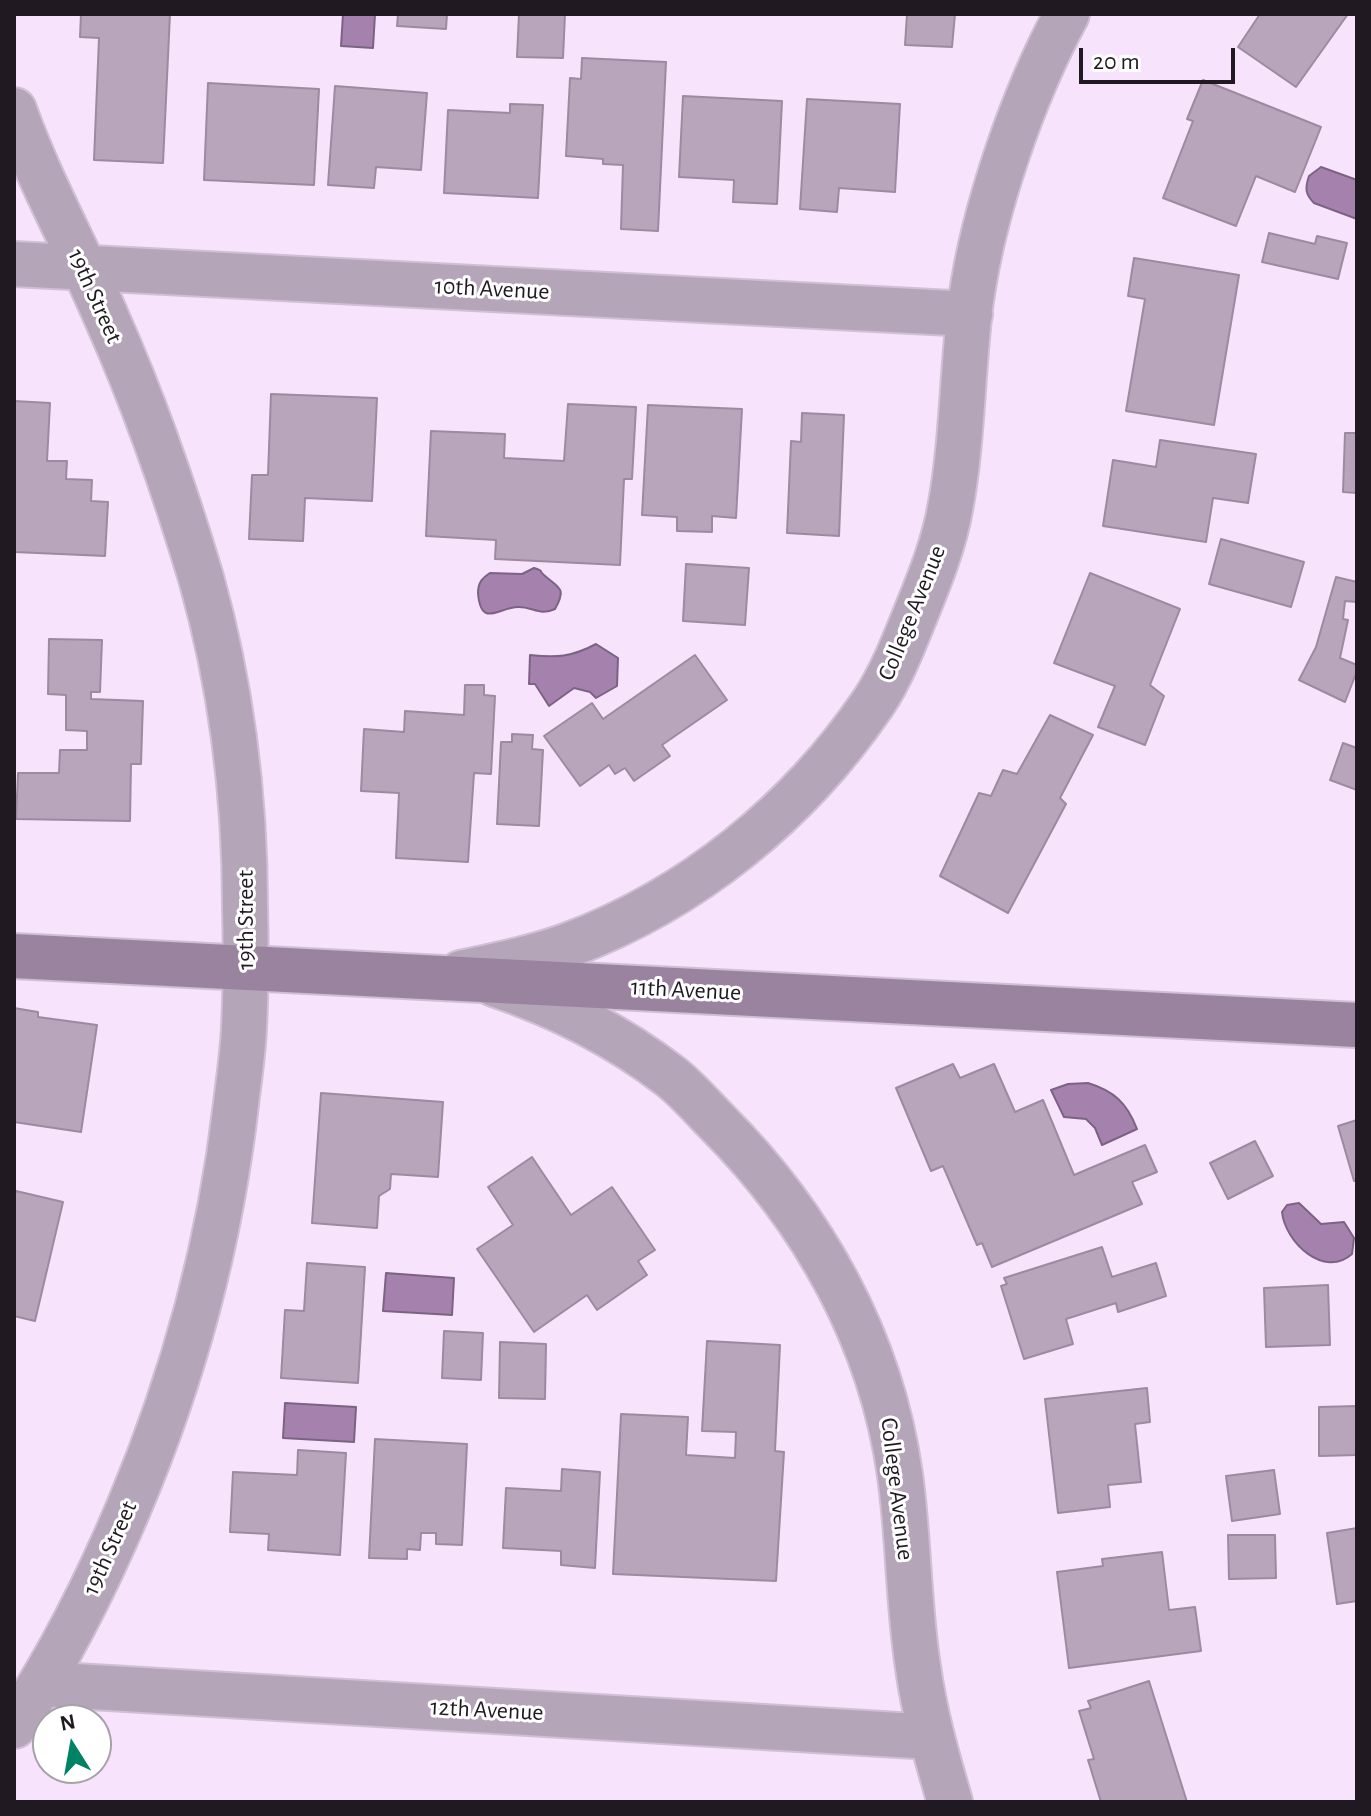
<!DOCTYPE html>
<style>
body{margin:0}
#map{position:relative;width:1371px;height:1816px;overflow:hidden;background:#f7e4fc;font-family:"Alegreya Sans",sans-serif}
canvas{display:block}
.frame{position:absolute;inset:0;border:16px solid #201922;pointer-events:none}
.north{position:absolute;left:32px;top:1704px;width:80px;height:80px;box-sizing:border-box;background:#fff;border:2px solid #a6a3a7;border-radius:50%;rotate:349deg;font-size:22px;font-weight:700;line-height:32px;text-align:center;color:#201922}
.north::after{content:'';display:block;margin:auto;width:28px;height:36px;background:#008365;clip-path:polygon(50% 0,100% 100%,50% 72%,0 100%)}
.scale{position:absolute;left:1079px;top:48px;width:156px;height:36px;box-sizing:border-box;border:4px solid #201922;border-top:0;padding-left:10px;font-size:24px;line-height:28px;white-space:nowrap;color:#201922;-webkit-text-stroke:6px #fff;paint-order:stroke}
</style>
<div id="map">
<canvas width="1371" height="1816"></canvas>
<div class="frame"></div>
<div class="north">N</div>
<div class="scale">20 m</div>
</div>
<script>
const context = document.querySelector('canvas').getContext('2d');
context.lineJoin = 'round';
function fillPath(path, color) { context.fillStyle = color; context.fill(path, 'evenodd'); }
function stroke(path, color, width, dash) { context.strokeStyle = color; context.lineWidth = width; context.lineCap = dash ? 'butt' : 'round'; context.setLineDash(dash || []); context.stroke(path); }
function label(font, color, halo, rows, align = 'center') {
  context.font = font + ' "Alegreya Sans",sans-serif'; context.lineWidth = 6; context.setLineDash([]); context.textBaseline = 'middle'; context.strokeStyle = halo; context.fillStyle = color; for (const [text, x, y, turn = 0] of rows) {
    context.save(); context.translate(x, y); context.rotate((+turn || 0) * Math.PI / 180); context.textAlign = isNaN(turn) ? turn : align; if (halo) context.strokeText(text, 0, 0); context.fillText(text, 0, 0); context.restore();
  }
}
const water = new Path2D(`
 M 343,14 L 375,14 L 373,48 L 341,46 Z
 M 1321,167 L 1357,180 L 1357,219 L 1314,203 C 1305,194 1305,188 1309,176 Z
 M 534,568 C 546,572 536,568 545,576 C 559,588 567,588 555,609 C 540,616 533,607 519,607 C 500,606 481,630 478,593 C 478,583 482,578 490,573 L 522,574 Z
 M 596,644 L 618,658 L 617,686 L 596,698 L 590,692 L 574,688 L 549,706 L 535,684 L 529,684 L 530,655 C 556,658 572,657 596,644 Z
 M 1088,1083 C 1114,1091 1127,1103 1137,1129 L 1102,1145 L 1095,1128 L 1086,1119 L 1064,1117 L 1051,1090 L 1068,1084 Z
 M 1299,1203 L 1321,1224 L 1344,1222 L 1354,1238 L 1352,1254 C 1324,1279 1285,1242 1282,1212 L 1287,1205 Z
 M 386,1273 L 454,1278 L 452,1315 L 383,1311 Z
 M 285,1403 L 356,1407 L 354,1442 L 283,1438 Z`);
const building = new Path2D(`
 M 81,14 L 170,14 L 163,163 L 94,160 L 99,38 L 80,37 Z
 M 398,14 L 447,14 L 446,29 L 397,26 Z
 M 519,14 L 565,14 L 563,58 L 517,57 Z
 M 907,14 L 955,14 L 952,47 L 905,45 Z
 M 1260,14 L 1348,14 L 1296,87 L 1238,47 Z
 M 582,58 L 666,62 L 658,231 L 621,229 L 623,165 L 603,164 L 603,159 L 566,156 L 570,78 L 581,79 Z
 M 1203,80 L 1321,127 L 1295,192 L 1256,176 L 1236,226 L 1163,198 L 1193,121 L 1187,119 Z
 M 208,83 L 319,89 L 314,185 L 204,180 Z
 M 335,86 L 427,93 L 421,170 L 376,167 L 374,188 L 328,185 Z
 M 683,96 L 782,101 L 777,204 L 733,202 L 734,180 L 679,177 Z
 M 807,99 L 900,104 L 895,192 L 839,188 L 837,212 L 800,209 Z
 M 510,104 L 543,105 L 538,198 L 444,193 L 448,110 L 510,113 Z
 M 1269,233 L 1315,244 L 1317,236 L 1347,243 L 1338,279 L 1262,262 Z
 M 1134,258 L 1239,275 L 1214,425 L 1126,411 L 1145,299 L 1128,296 Z
 M 271,394 L 377,398 L 372,501 L 305,498 L 303,541 L 249,539 L 252,475 L 268,475 Z
 M 14,401 L 50,403 L 47,461 L 67,461 L 66,479 L 92,480 L 91,501 L 108,502 L 105,556 L 14,552 Z
 M 568,404 L 636,407 L 632,479 L 624,479 L 620,565 L 495,559 L 496,540 L 426,536 L 431,431 L 505,434 L 504,458 L 564,461 Z
 M 648,405 L 742,409 L 736,518 L 712,516 L 712,532 L 677,531 L 677,517 L 642,515 Z
 M 802,413 L 844,415 L 839,536 L 787,533 L 791,441 L 801,442 Z
 M 1345,433 L 1357,433 L 1357,493 L 1343,492 Z
 M 1160,440 L 1256,454 L 1248,503 L 1213,498 L 1206,542 L 1103,526 L 1113,460 L 1156,467 Z
 M 1221,539 L 1304,562 L 1291,607 L 1209,584 Z
 M 686,564 L 749,568 L 745,625 L 683,621 Z
 M 1090,573 L 1180,609 L 1150,685 L 1164,696 L 1145,745 L 1098,727 L 1115,686 L 1054,663 Z
 M 1336,577 L 1357,582 L 1357,602 L 1345,601 L 1343,619 L 1348,620 L 1340,658 L 1357,665 L 1357,671 L 1345,702 L 1299,680 L 1316,647 Z
 M 49,639 L 102,640 L 100,692 L 91,692 L 91,699 L 143,701 L 141,764 L 131,764 L 130,821 L 16,819 L 18,773 L 59,773 L 60,750 L 87,750 L 87,731 L 66,730 L 66,695 L 48,694 Z
 M 695,655 L 727,700 L 662,745 L 670,756 L 634,781 L 625,768 L 615,774 L 609,765 L 580,786 L 544,736 L 592,703 L 603,719 Z
 M 465,685 L 484,685 L 484,695 L 495,696 L 491,774 L 474,773 L 468,862 L 396,858 L 399,793 L 361,791 L 364,729 L 404,732 L 405,711 L 464,715 Z
 M 1050,715 L 1093,735 L 1060,798 L 1066,804 L 1008,913 L 940,876 L 979,793 L 991,796 L 1003,770 L 1017,774 Z
 M 512,734 L 533,735 L 532,749 L 543,750 L 539,826 L 497,824 L 501,742 L 512,742 Z
 M 1343,743 L 1357,748 L 1357,790 L 1330,780 Z
 M 14,1008 L 38,1012 L 38,1017 L 97,1025 L 81,1132 L 14,1122 Z
 M 953,1064 L 960,1078 L 994,1064 L 1015,1112 L 1043,1100 L 1074,1175 L 1145,1145 L 1157,1172 L 1132,1182 L 1142,1204 L 992,1267 L 982,1243 L 977,1245 L 943,1166 L 931,1171 L 896,1088 Z
 M 321,1093 L 443,1102 L 438,1177 L 391,1174 L 390,1189 L 379,1196 L 377,1228 L 312,1223 Z
 M 1357,1120 L 1357,1180 L 1354,1181 L 1338,1126 Z
 M 1255,1141 L 1273,1176 L 1228,1199 L 1210,1163 Z
 M 532,1157 L 571,1215 L 612,1187 L 655,1250 L 638,1261 L 647,1275 L 597,1310 L 587,1295 L 534,1332 L 477,1249 L 513,1225 L 488,1187 Z
 M 16,1191 L 63,1202 L 35,1321 L 14,1316 L 14,1198 Z
 M 1102,1247 L 1112,1277 L 1156,1263 L 1166,1296 L 1118,1312 L 1116,1303 L 1066,1319 L 1073,1344 L 1024,1359 L 1001,1286 L 1007,1284 L 1004,1278 Z
 M 307,1263 L 365,1267 L 358,1383 L 281,1378 L 285,1310 L 304,1311 Z
 M 1328,1285 L 1330,1345 L 1266,1347 L 1264,1288 Z
 M 444,1331 L 483,1333 L 481,1380 L 442,1378 Z
 M 707,1341 L 780,1345 L 775,1451 L 784,1452 L 776,1581 L 613,1574 L 621,1414 L 688,1417 L 686,1455 L 735,1458 L 736,1432 L 702,1431 Z
 M 500,1342 L 546,1344 L 545,1399 L 499,1398 Z
 M 1147,1388 L 1150,1422 L 1135,1424 L 1141,1482 L 1108,1485 L 1110,1507 L 1058,1513 L 1045,1399 Z
 M 1357,1406 L 1357,1455 L 1319,1456 L 1319,1407 Z
 M 375,1439 L 467,1444 L 462,1545 L 436,1544 L 436,1533 L 421,1533 L 420,1550 L 407,1549 L 407,1559 L 369,1558 Z
 M 298,1450 L 346,1453 L 340,1555 L 268,1550 L 269,1534 L 230,1532 L 233,1472 L 297,1475 Z
 M 562,1469 L 600,1472 L 595,1568 L 561,1565 L 561,1551 L 503,1548 L 506,1488 L 561,1491 Z
 M 1274,1470 L 1280,1514 L 1232,1521 L 1226,1476 Z
 M 1357,1528 L 1357,1601 L 1337,1604 L 1327,1533 Z
 M 1228,1535 L 1275,1535 L 1276,1578 L 1229,1579 Z
 M 1162,1552 L 1169,1610 L 1195,1607 L 1201,1651 L 1069,1668 L 1057,1572 L 1103,1566 L 1102,1559 Z
 M 1149,1681 L 1187,1802 L 1101,1802 L 1088,1760 L 1094,1759 L 1079,1711 L 1091,1708 L 1088,1701 Z`);
const street = new Path2D(`
 M 14,110 C 40,183 78,250 108,321 C 145,404 175,491 201,578 C 231,684 245,797 245,907 C 246,947 246,987 244,1027 C 243,1053 239,1078 236,1104 C 220,1243 184,1377 129,1507 C 97,1583 60,1657 14,1726
 M 14,264 L 970,314
 M 461,973 C 497,965 534,958 569,945 C 692,899 799,812 873,703 C 892,675 905,640 918,608 C 931,576 944,543 950,509 C 963,440 962,369 971,300 C 984,208 1023,95 1067,14
 M 494,984 C 556,1005 618,1036 670,1076 C 687,1089 702,1107 717,1122 C 813,1218 881,1339 900,1475 C 909,1538 908,1603 918,1667 C 924,1712 937,1758 950,1802
 M 42,1684 L 932,1737`);
const secondary = new Path2D(`
 M 14,956 L 1357,1025`);
const streetNames = [
 ["10th Avenue",492,289,3],
 ["19th Street",95,296,66],
 ["College Avenue",912,613,-68],
 ["19th Street",246,920,-90],
 ["11th Avenue",686,990,3],
 ["College Avenue",897,1489,83],
 ["19th Street",110,1548,-66],
 ["12th Avenue",487,1710,3]
];
fillPath(water, '#a482ad');
stroke(water, '#7c6283', 2);
fillPath(building, '#b8a5bc');
stroke(building, '#9c8aa0', 2);
stroke(street, '#d0bfd5', 48);
stroke(secondary, '#d0bfd5', 48);
stroke(street, '#b5a5b9', 44);
stroke(secondary, '#9a839f', 44);
label('24px', '#201922', '#fff', streetNames);
</script>
